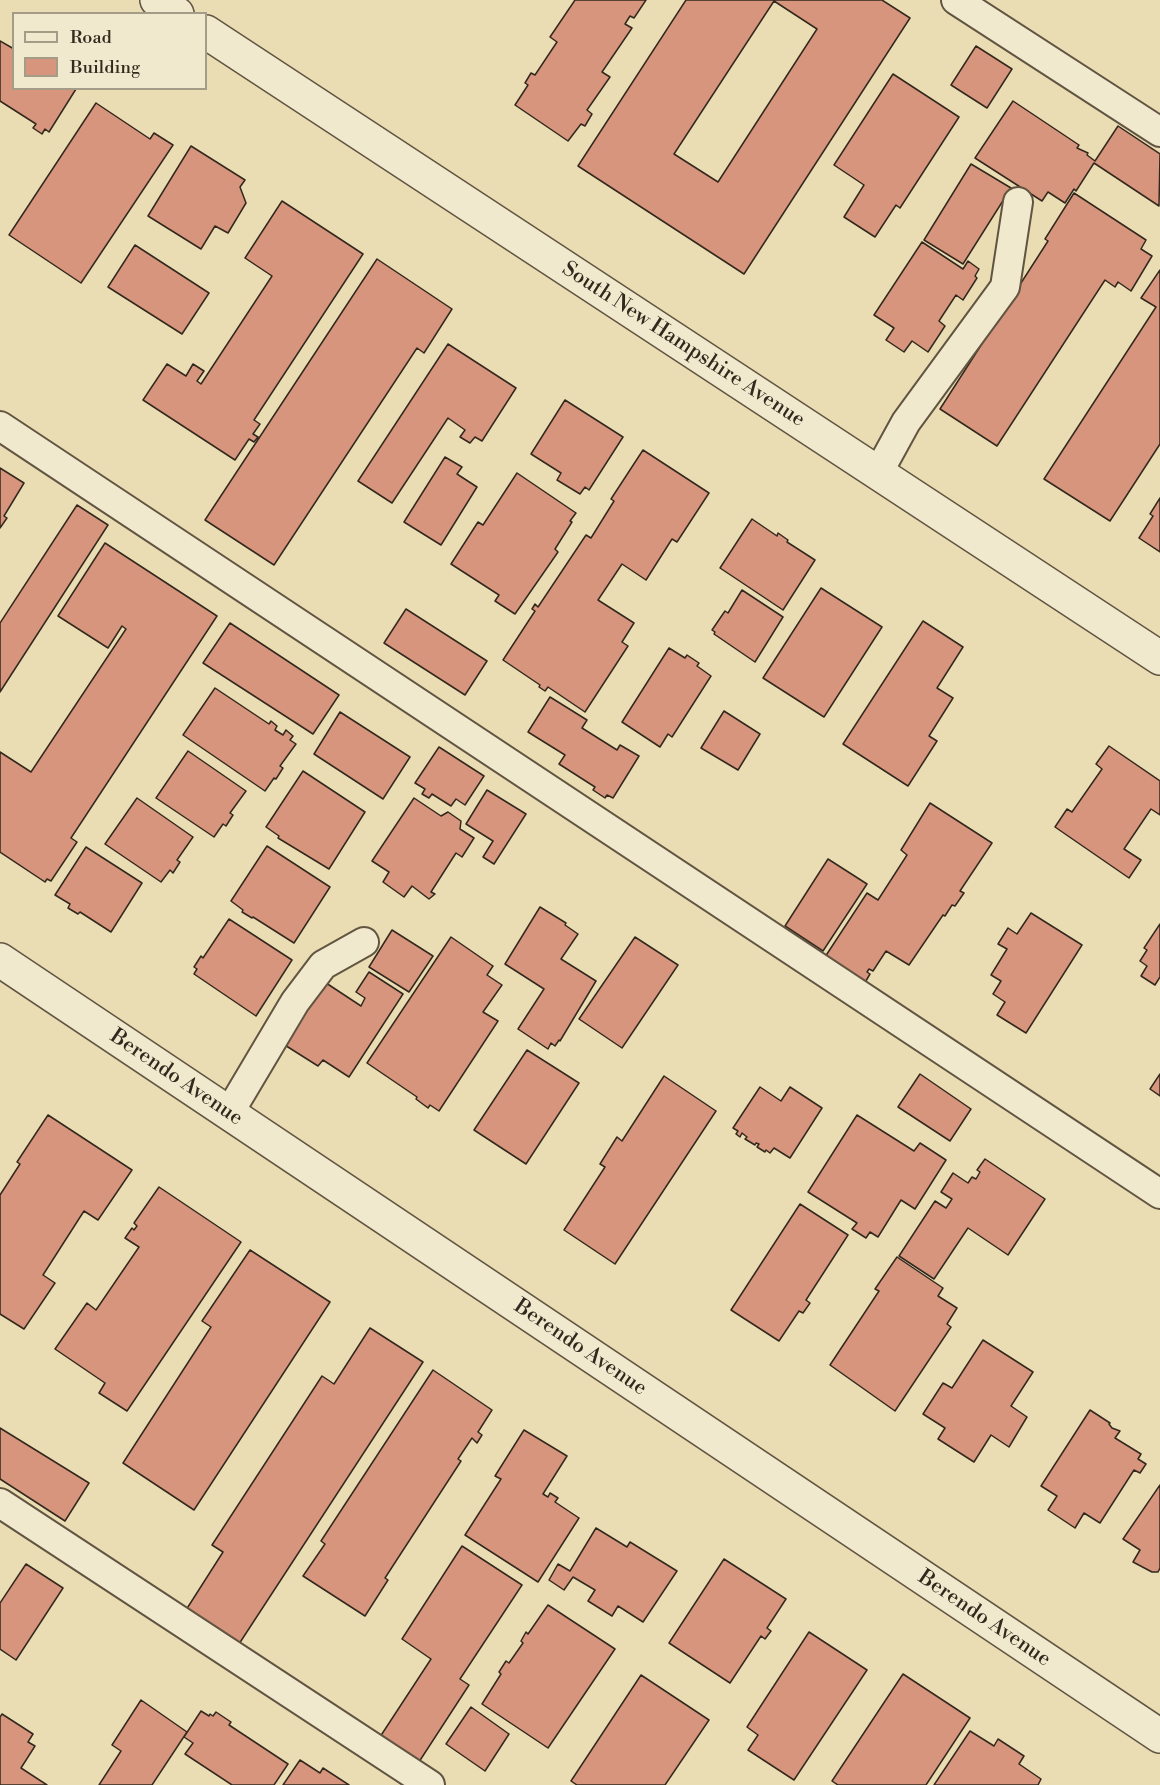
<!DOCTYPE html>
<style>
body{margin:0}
#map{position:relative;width:1160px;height:1785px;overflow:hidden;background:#eaddb3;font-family:"Libre Bodoni",serif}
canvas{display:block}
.legend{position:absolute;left:12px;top:12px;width:195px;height:78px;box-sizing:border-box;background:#f1e9ce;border:2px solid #a59c87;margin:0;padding:8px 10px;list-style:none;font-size:18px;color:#33281d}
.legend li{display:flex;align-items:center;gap:12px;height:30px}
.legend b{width:30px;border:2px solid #a59c87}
</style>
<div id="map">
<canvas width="1160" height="1785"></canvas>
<ul class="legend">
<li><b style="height:8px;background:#f1e9ce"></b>Road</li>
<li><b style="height:16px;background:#d6957c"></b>Building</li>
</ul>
</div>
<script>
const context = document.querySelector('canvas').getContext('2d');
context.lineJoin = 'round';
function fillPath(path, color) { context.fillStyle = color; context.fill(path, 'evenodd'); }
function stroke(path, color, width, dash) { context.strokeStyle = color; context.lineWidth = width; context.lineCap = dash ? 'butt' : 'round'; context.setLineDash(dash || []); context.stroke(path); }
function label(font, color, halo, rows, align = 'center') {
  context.font = font + ' "Libre Bodoni",serif'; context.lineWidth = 4.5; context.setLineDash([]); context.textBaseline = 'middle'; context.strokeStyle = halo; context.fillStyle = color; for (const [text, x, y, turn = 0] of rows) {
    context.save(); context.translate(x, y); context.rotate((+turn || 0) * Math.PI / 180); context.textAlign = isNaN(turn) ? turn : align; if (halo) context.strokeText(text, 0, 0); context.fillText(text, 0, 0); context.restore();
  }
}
const building = new Path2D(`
 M 575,0 L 646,0 L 634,18 L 630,16 L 625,24 L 632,28 L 602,72 L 610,77 L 587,110 L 592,114 L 585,126 L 581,124 L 568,141 L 515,105 L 528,85 L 525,83 L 531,73 L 535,75 L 557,42 L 550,37 Z
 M 686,0 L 882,0 L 910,18 L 744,274 L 578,166 ZM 774,1 L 817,29 L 718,182 L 674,154 Z
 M 0,41 L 14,49 L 14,88 L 76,89 L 49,132 L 45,129 L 42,134 L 33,128 L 36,124 L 0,101 Z
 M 976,46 L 1012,69 L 987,108 L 951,85 Z
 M 893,74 L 959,117 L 900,208 L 896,205 L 875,237 L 844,217 L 864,185 L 834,165 Z
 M 1013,101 L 1079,145 L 1077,148 L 1088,153 L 1087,155 L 1095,161 L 1118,126 L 1160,154 L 1159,206 L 1094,163 L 1076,191 L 1074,189 L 1065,203 L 1048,192 L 1042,201 L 975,158 Z
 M 96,103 L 150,139 L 154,133 L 173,145 L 81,283 L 9,235 Z
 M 191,146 L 245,180 L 240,187 L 246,203 L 228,233 L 215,226 L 201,249 L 148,216 Z
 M 971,164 L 1011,188 L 963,264 L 924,240 Z
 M 1074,193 L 1146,240 L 1141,249 L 1152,256 L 1131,291 L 1118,282 L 1115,287 L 1105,280 L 997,446 L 940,409 L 1048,241 L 1045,239 Z
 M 282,201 L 363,254 L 254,420 L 260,424 L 253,434 L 258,437 L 254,442 L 249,439 L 235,460 L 143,400 L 167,364 L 186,376 L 193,364 L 204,371 L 197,381 L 201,384 L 272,276 L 245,258 Z
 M 922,242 L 963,269 L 968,261 L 979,269 L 975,276 L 977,278 L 963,300 L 956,295 L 939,321 L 945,326 L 928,352 L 912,341 L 904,352 L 886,340 L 894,328 L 874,315 Z
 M 135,245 L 209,293 L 182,334 L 108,287 Z
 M 377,259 L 452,309 L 424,353 L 417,348 L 274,565 L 205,520 Z
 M 1160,270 L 1160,444 L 1110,521 L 1044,479 L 1156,307 L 1141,298 Z
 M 448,344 L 516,388 L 482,441 L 475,437 L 470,443 L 460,437 L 465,430 L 448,418 L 392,503 L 358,481 Z
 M 565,400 L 623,437 L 589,490 L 585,487 L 580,494 L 557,480 L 561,473 L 531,454 Z
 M 643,450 L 709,493 L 677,542 L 672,539 L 646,580 L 622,564 L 598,600 L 634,623 L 622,642 L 628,646 L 585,712 L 548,687 L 545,691 L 539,687 L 540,685 L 503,660 L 535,611 L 532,609 L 535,604 L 538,607 L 586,535 L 591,538 L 614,501 L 611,499 Z
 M 445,457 L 462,467 L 457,474 L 477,487 L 441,545 L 404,522 Z
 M 0,468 L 24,483 L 4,516 L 7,518 L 0,528 Z
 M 517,473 L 576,513 L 570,521 L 572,522 L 555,549 L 558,552 L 515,614 L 495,601 L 499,595 L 451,564 L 478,522 L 483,525 Z
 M 1160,498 L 1160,552 L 1139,538 L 1153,516 L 1150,514 Z
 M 77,505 L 108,525 L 0,692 L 0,623 Z
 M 752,519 L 777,536 L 778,533 L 788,540 L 787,542 L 815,560 L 783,610 L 720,568 Z
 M 105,543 L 217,616 L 71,838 L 77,842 L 51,881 L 47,879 L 45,882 L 0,852 L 0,752 L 31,772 L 126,629 L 122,626 L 108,648 L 58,616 Z
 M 821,588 L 882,627 L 824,717 L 763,678 Z
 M 742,590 L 783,617 L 755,662 L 714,634 L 715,632 L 712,630 L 725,611 L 728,613 Z
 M 406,609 L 487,661 L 465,695 L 384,643 Z
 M 923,621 L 963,647 L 937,688 L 953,698 L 929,736 L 937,741 L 908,786 L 843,744 Z
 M 230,623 L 339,695 L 313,734 L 203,663 Z
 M 669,648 L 685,658 L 687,655 L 699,663 L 697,666 L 711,676 L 672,737 L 668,734 L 660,747 L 622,722 Z
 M 215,688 L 269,724 L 271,721 L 277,726 L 275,730 L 283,735 L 286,730 L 293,736 L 290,740 L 296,744 L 280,766 L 283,768 L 276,779 L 274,778 L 265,791 L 183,735 Z
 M 550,697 L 587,720 L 582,728 L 617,750 L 620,745 L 639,756 L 613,798 L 607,795 L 605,798 L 593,790 L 595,787 L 559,764 L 565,755 L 528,732 Z
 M 724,711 L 760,734 L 738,770 L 701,748 Z
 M 340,712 L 410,757 L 383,799 L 314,754 Z
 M 1109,746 L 1160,781 L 1160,815 L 1151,809 L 1124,849 L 1141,860 L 1129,878 L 1055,827 L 1067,809 L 1072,812 L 1102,769 L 1096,764 Z
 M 439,747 L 484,776 L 465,805 L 456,799 L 451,806 L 432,794 L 429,798 L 422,794 L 425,789 L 415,783 Z
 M 188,751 L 246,791 L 230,813 L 233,815 L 226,826 L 223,824 L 214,837 L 156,798 Z
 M 303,771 L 365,812 L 329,869 L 278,838 L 279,836 L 266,827 Z
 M 487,790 L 526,814 L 494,864 L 483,857 L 493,841 L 466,824 Z
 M 137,798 L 193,837 L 177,860 L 180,862 L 173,873 L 170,870 L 161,882 L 105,844 Z
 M 414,798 L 441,816 L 448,812 L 461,821 L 460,829 L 474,838 L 462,857 L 456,853 L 431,892 L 435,894 L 429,899 L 412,886 L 404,897 L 383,882 L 389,872 L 372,861 Z
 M 930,803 L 992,843 L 960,891 L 964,893 L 955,906 L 952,905 L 945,916 L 943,915 L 909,965 L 886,951 L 873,971 L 869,969 L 867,972 L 870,974 L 863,986 L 823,960 L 867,893 L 878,900 L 907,855 L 901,850 Z
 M 267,846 L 330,887 L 294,943 L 253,917 L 252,918 L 242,912 L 243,910 L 231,901 Z
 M 86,847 L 142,883 L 111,932 L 80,912 L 78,914 L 68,908 L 70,904 L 55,895 Z
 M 828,859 L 867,884 L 823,951 L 785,926 Z
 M 540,907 L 566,923 L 565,925 L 578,934 L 561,959 L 596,981 L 560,1041 L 559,1040 L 555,1046 L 551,1043 L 548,1049 L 518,1029 L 544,989 L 505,964 Z
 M 1031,913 L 1082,945 L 1026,1033 L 997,1015 L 1005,1002 L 993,994 L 1001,981 L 991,975 L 1007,949 L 998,944 L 1008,928 L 1017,934 Z
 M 229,919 L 292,960 L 256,1016 L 194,974 L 197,969 L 194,967 L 201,956 L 203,958 Z
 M 1160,924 L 1160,977 L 1155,985 L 1141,976 L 1147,966 L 1140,961 L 1147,950 L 1144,948 Z
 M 392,930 L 433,956 L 409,992 L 369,967 Z
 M 451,937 L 493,966 L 487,975 L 502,985 L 483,1012 L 498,1021 L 439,1111 L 430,1105 L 428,1108 L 416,1099 L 417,1097 L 367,1063 Z
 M 635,937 L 678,965 L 622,1048 L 579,1019 Z
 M 369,972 L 403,994 L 349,1077 L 323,1060 L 318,1066 L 280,1042 L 317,977 L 361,1006 L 365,998 L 356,992 Z
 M 527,1050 L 579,1083 L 526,1164 L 474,1130 Z
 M 920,1074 L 971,1109 L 950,1141 L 898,1107 Z
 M 1160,1074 L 1160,1096 L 1150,1089 Z
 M 664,1076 L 716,1111 L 615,1264 L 564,1230 L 605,1167 L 600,1164 L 617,1137 L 622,1141 Z
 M 760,1087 L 781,1101 L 790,1087 L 822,1108 L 790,1158 L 774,1148 L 770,1153 L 766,1150 L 765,1152 L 757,1147 L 759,1144 L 756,1143 L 755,1145 L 745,1139 L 747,1137 L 742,1133 L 740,1137 L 736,1134 L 738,1131 L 733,1128 Z
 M 48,1115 L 132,1170 L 98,1220 L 84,1211 L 43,1275 L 55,1283 L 24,1329 L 0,1314 L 0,1195 L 20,1164 L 17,1162 Z
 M 857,1115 L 914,1151 L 920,1143 L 946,1160 L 915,1209 L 901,1200 L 878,1237 L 870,1232 L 866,1238 L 852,1229 L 857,1223 L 808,1192 Z
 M 985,1159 L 1045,1199 L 1008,1255 L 968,1228 L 934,1279 L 899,1256 L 935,1201 L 946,1208 L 952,1199 L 941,1192 L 953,1173 L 968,1183 L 972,1177 L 976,1179 L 980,1172 L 977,1170 Z
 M 159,1187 L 241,1242 L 127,1411 L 99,1393 L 105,1383 L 55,1349 L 87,1303 L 96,1310 L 139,1247 L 125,1238 L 132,1228 L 134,1230 L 137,1226 L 134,1223 Z
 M 800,1204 L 848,1235 L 806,1300 L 810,1303 L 803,1313 L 799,1311 L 779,1341 L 731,1310 Z
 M 250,1250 L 330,1302 L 194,1510 L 123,1463 L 211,1327 L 202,1321 Z
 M 897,1257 L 943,1288 L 938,1296 L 957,1308 L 947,1324 L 951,1327 L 895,1411 L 830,1365 L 879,1291 L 875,1289 Z
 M 370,1328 L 423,1362 L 239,1644 L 186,1610 L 223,1552 L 212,1545 L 322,1376 L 334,1384 Z
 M 983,1340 L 1033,1372 L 1011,1406 L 1027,1417 L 1009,1447 L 991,1435 L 974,1462 L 938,1439 L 945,1428 L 923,1414 L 943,1383 L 952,1388 Z
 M 433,1370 L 492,1410 L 478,1432 L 482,1435 L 477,1443 L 472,1438 L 458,1459 L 461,1461 L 385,1578 L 388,1580 L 365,1616 L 303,1576 L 325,1544 L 321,1541 Z
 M 1090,1410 L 1110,1423 L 1109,1424 L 1112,1428 L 1120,1431 L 1115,1438 L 1141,1454 L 1138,1459 L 1146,1464 L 1140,1473 L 1134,1470 L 1100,1523 L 1084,1513 L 1075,1528 L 1048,1510 L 1057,1496 L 1041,1486 Z
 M 0,1428 L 89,1483 L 65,1521 L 0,1479 Z
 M 524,1430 L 567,1456 L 543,1494 L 548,1497 L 550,1493 L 558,1498 L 555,1502 L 579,1518 L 538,1582 L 465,1535 L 501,1479 L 495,1476 Z
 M 1160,1485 L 1160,1568 L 1158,1572 L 1152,1572 L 1133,1562 L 1140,1550 L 1123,1539 Z
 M 596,1528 L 627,1547 L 630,1542 L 677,1571 L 643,1622 L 618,1606 L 612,1616 L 588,1601 L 595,1590 L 573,1577 L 564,1590 L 549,1580 L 558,1564 L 570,1571 Z
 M 462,1546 L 522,1585 L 460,1679 L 469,1685 L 417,1765 L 378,1740 L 431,1659 L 402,1639 Z
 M 724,1559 L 786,1599 L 767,1628 L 771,1631 L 765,1639 L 761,1636 L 730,1683 L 669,1643 Z
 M 26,1564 L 63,1588 L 16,1660 L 0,1649 L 0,1603 Z
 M 548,1605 L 615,1649 L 548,1748 L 482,1704 L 501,1674 L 499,1672 L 506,1661 L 509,1663 L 523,1643 L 521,1641 L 526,1632 L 528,1634 Z
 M 809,1632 L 867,1670 L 794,1780 L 748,1750 L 758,1735 L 747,1727 Z
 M 903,1674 L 970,1718 L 926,1785 L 838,1785 L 832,1781 Z
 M 641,1675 L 709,1720 L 665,1785 L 577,1785 L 571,1781 Z
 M 141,1700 L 187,1732 L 152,1785 L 99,1785 L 121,1751 L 112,1745 Z
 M 471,1707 L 509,1734 L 485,1771 L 446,1744 Z
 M 201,1711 L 209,1716 L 210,1714 L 213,1716 L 216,1712 L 231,1722 L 229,1725 L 288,1764 L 274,1785 L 232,1785 L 185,1754 L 193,1743 L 184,1737 Z
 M 2,1714 L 33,1734 L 28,1742 L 35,1746 L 21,1768 L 47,1785 L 0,1785 L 0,1717 Z
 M 970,1731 L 994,1746 L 998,1739 L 1024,1756 L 1019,1764 L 1041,1779 L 1038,1785 L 934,1785 Z
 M 300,1760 L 320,1773 L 323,1768 L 349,1785 L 283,1785 Z`);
const lane = new Path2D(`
 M 956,0 L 1160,132
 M 0,426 L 1160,1194
 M 878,473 L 906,422 L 1005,287 L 1018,202
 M 229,1113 L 295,1002 L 323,965 L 364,942
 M 0,1503 L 430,1785`);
const street = new Path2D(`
 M 157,0 L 177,14
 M 206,32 L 1160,658
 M 0,960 L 1160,1736`);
const streetNames = [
 ["South New Hampshire Avenue",683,345,33],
 ["Berendo Avenue",176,1078,34],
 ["Berendo Avenue",580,1348,34],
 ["Berendo Avenue",984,1619,34]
];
fillPath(building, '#d6957c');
stroke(building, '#33281d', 1.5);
stroke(lane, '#615542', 32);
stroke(street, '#615542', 36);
stroke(lane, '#f1e9ce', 28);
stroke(street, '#f1e9ce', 33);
label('21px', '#33281d', '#f1e9ce', streetNames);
</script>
